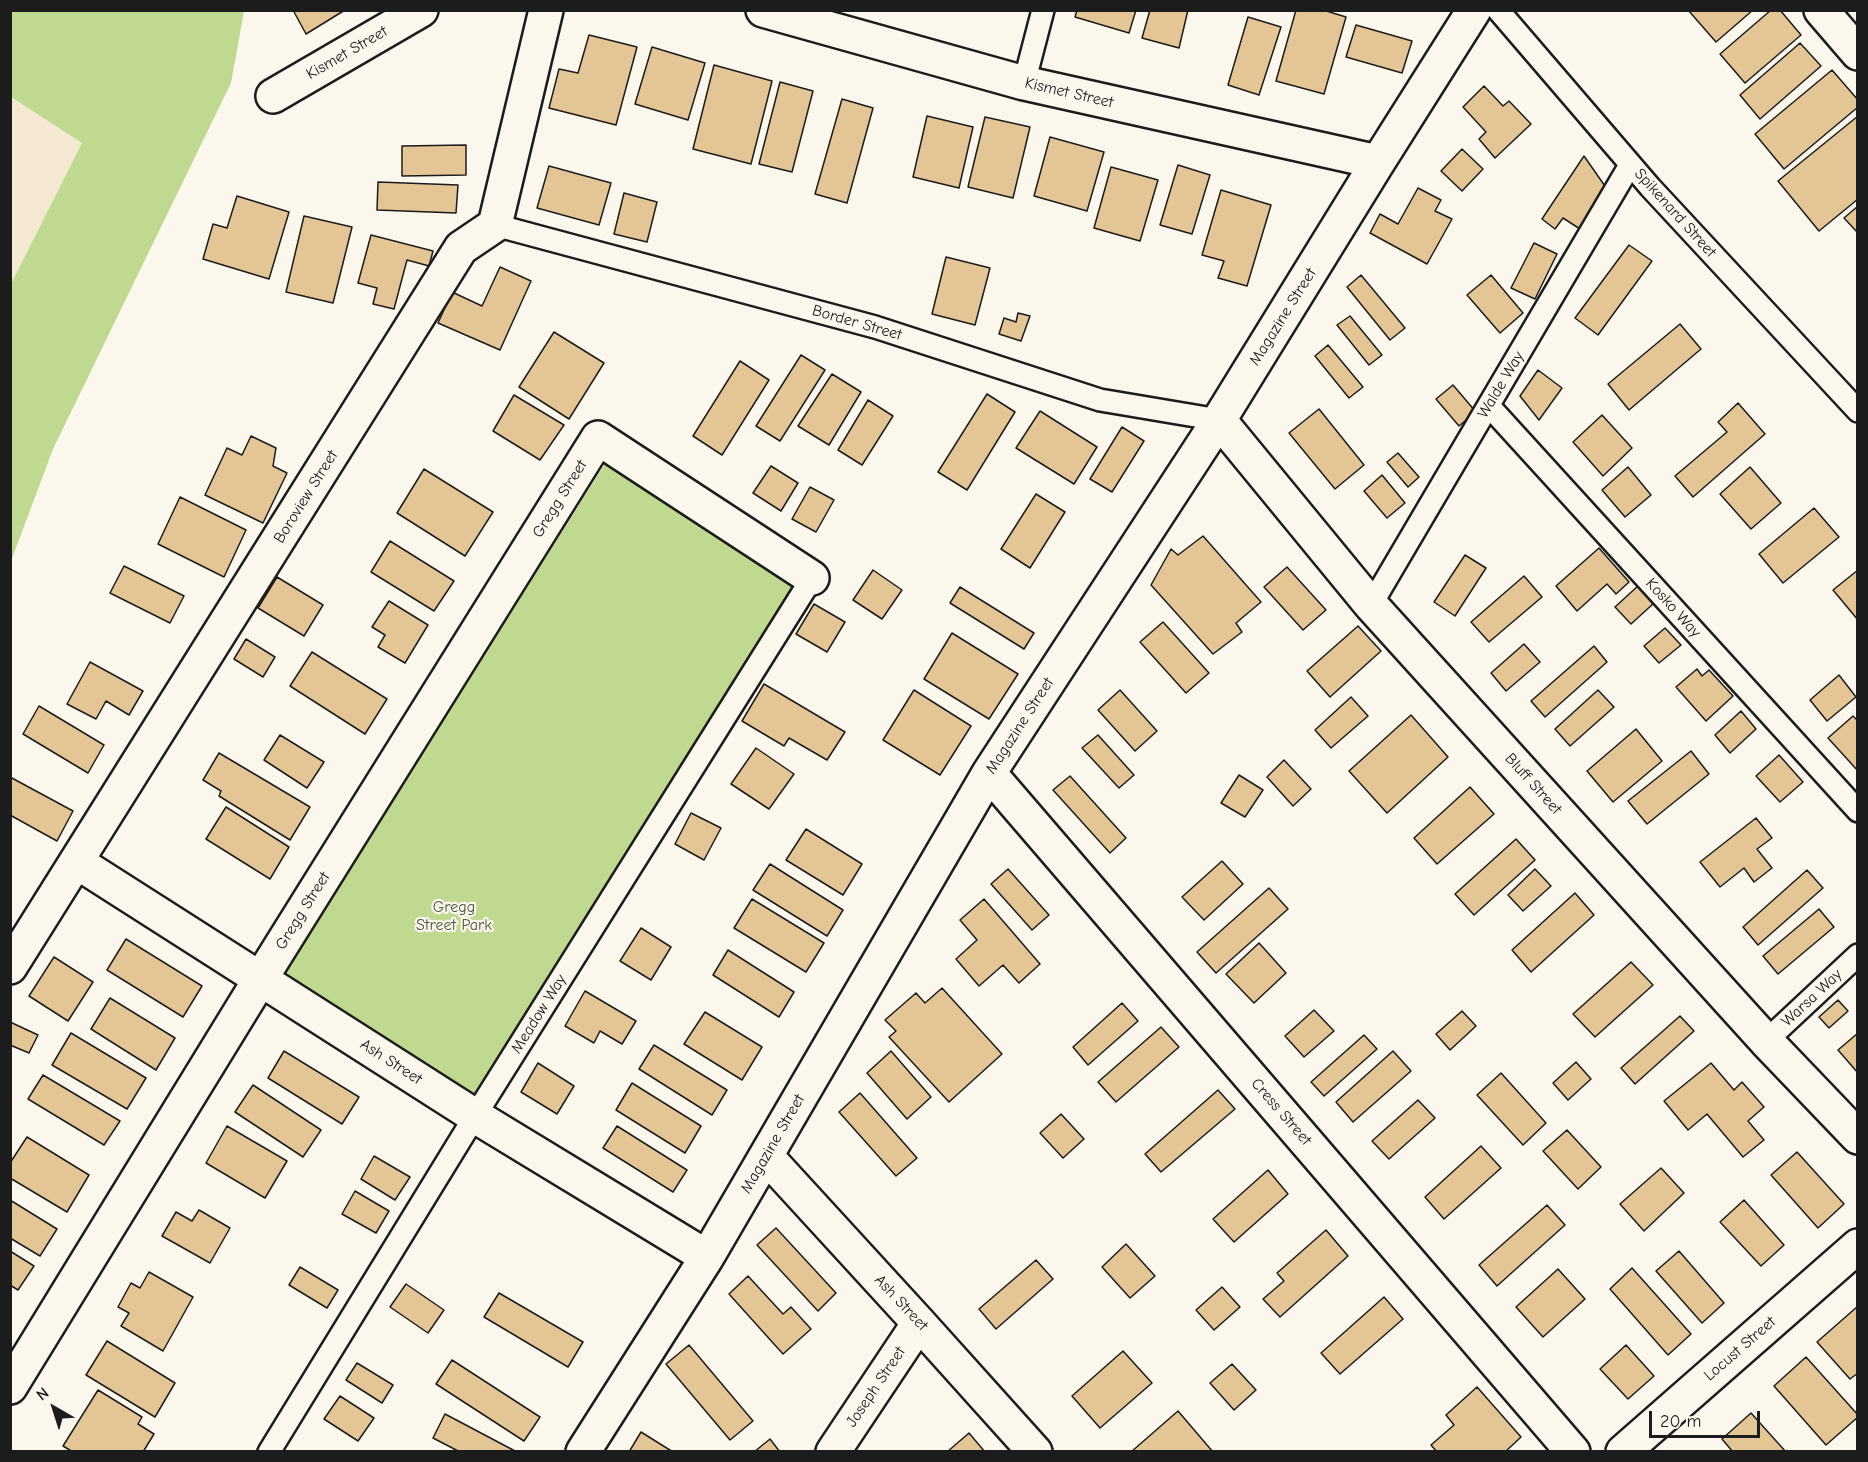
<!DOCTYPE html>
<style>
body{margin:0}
#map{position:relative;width:1868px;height:1462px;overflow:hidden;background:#fbf7ec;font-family:"Comic Neue",sans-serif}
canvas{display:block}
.frame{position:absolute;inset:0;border:12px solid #1c1c1c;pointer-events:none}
.north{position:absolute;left:24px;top:1378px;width:60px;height:60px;-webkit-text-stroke:4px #fbf7ec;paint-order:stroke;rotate:321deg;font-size:16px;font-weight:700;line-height:24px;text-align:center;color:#1c1c1c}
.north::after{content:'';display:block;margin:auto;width:21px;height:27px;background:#1c1c1c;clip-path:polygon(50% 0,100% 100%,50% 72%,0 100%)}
.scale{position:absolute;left:1649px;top:1411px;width:111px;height:27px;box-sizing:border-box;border:3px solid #1c1c1c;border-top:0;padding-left:8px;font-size:18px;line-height:21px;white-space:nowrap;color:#1c1c1c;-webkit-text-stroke:4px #fbf7ec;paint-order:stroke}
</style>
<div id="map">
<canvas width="1868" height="1462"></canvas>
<div class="frame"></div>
<div class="north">N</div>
<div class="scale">20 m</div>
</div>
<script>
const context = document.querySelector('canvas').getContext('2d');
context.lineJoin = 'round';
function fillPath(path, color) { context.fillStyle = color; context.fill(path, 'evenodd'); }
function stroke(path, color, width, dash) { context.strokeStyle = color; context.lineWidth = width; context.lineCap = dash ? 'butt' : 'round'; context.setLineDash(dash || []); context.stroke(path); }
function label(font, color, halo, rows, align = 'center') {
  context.font = font + ' "Comic Neue",sans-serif'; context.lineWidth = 4.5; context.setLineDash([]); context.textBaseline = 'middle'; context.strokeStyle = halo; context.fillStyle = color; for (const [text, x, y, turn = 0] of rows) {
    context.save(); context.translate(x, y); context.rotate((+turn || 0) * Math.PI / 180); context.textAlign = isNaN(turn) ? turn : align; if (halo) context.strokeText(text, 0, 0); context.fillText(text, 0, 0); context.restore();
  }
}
const built = new Path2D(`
 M 11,97 L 82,143 L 11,284 Z`);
const green = new Path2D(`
 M 11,10 L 244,11 L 231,83 L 53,449 L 11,561 L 11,284 L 82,143 L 11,97 Z
 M 608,459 L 797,583 L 476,1097 L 282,975 Z`);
const building = new Path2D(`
 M 293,10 L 345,10 L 306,34 Z
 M 1077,10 L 1136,10 L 1129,33 L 1075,17 Z
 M 1150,10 L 1188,10 L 1179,48 L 1142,38 Z
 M 1296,10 L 1323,10 L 1346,17 L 1324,94 L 1276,81 Z
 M 1688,10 L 1753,10 L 1716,42 Z
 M 1771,10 L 1780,10 L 1801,35 L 1745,83 L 1720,54 Z
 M 1248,17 L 1281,27 L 1259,95 L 1228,85 Z
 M 1356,25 L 1412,41 L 1402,73 L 1346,57 Z
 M 589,35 L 637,47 L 616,125 L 549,108 L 559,69 L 578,73 Z
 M 1800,43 L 1821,66 L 1760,119 L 1740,95 Z
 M 652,47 L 705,63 L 688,120 L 635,104 Z
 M 714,65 L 772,81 L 751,164 L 693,149 Z
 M 1832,70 L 1858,100 L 1858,107 L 1784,169 L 1755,134 Z
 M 780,82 L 813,91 L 792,172 L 759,164 Z
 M 1484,86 L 1503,106 L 1509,101 L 1531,124 L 1495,158 L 1479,139 L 1486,132 L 1463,107 Z
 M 842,99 L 873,108 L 847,203 L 815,194 Z
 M 927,116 L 973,127 L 959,188 L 913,177 Z
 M 1858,116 L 1858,199 L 1819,231 L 1778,181 Z
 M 985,117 L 1030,127 L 1013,198 L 968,187 Z
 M 1050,137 L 1104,152 L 1087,211 L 1034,196 Z
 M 466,145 L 466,175 L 402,176 L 402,146 Z
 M 1462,149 L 1483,169 L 1462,191 L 1441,171 Z
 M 1584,156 L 1607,189 L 1580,229 L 1563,218 L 1555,229 L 1542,219 Z
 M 1178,165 L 1210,175 L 1192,234 L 1160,225 Z
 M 549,166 L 611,183 L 599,225 L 537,208 Z
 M 1111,167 L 1158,180 L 1140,241 L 1094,228 Z
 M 378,182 L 458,185 L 456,213 L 377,210 Z
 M 1418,188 L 1441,200 L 1435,211 L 1452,219 L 1427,264 L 1370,233 L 1380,214 L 1398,224 Z
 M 1221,190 L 1271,205 L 1247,286 L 1218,278 L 1224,261 L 1202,255 Z
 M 624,193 L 657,202 L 647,242 L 614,234 Z
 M 237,196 L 289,212 L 269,279 L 203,259 L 213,224 L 227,228 Z
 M 1858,206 L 1858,233 L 1844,218 Z
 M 304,216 L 352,227 L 333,303 L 286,292 Z
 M 371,235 L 433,251 L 429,266 L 407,260 L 394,309 L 373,304 L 377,288 L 358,283 Z
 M 1534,243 L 1557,254 L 1535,299 L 1511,288 Z
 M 1629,245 L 1652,261 L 1598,335 L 1575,318 Z
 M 946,257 L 990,268 L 975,325 L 932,314 Z
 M 500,267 L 531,281 L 500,350 L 438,323 L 452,292 L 482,306 Z
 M 1361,275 L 1405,328 L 1390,340 L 1347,287 Z
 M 1491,275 L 1523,313 L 1500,333 L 1467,295 Z
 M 1018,313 L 1030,316 L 1021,341 L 999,334 L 1004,318 L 1016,322 Z
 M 1350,316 L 1382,355 L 1369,365 L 1337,325 Z
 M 1680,324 L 1701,349 L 1629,410 L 1608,384 Z
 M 554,332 L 604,363 L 569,419 L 519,387 Z
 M 1328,345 L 1363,387 L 1349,398 L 1315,356 Z
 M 801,355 L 825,370 L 780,441 L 756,426 Z
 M 740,361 L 769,380 L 722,455 L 693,436 Z
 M 1538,370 L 1562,388 L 1539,420 L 1520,396 Z
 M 832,374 L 861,392 L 829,445 L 798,426 Z
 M 1453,385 L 1476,412 L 1459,426 L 1436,399 Z
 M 987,394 L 1015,412 L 967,490 L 938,472 Z
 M 514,395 L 564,425 L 540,460 L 493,431 Z
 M 868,400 L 893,416 L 862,465 L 838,450 Z
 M 1738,403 L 1765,434 L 1693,497 L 1675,476 L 1727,432 L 1718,422 Z
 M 1319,409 L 1364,465 L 1335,489 L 1289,433 Z
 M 1040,411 L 1097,447 L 1074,484 L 1016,448 Z
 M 1602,415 L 1632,448 L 1603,476 L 1573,442 Z
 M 1122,427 L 1144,441 L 1112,492 L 1090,479 Z
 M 251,436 L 276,448 L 273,466 L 287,473 L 263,523 L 205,495 L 227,448 L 242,455 Z
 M 1398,453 L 1419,477 L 1408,487 L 1387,462 Z
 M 771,466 L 798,483 L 781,511 L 753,493 Z
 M 1628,467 L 1651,495 L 1625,517 L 1602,490 Z
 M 1750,467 L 1781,503 L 1751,529 L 1720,494 Z
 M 424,469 L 493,512 L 465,556 L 397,513 Z
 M 1382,475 L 1405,503 L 1387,518 L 1364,491 Z
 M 810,487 L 834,500 L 816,532 L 792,519 Z
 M 1036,494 L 1065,512 L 1030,568 L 1001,549 Z
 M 180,497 L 246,530 L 224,577 L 158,544 Z
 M 1814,508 L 1839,537 L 1783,583 L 1759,554 Z
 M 1203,536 L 1261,602 L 1236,623 L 1242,632 L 1213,654 L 1151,585 L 1171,549 L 1178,555 Z
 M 390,541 L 454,581 L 434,611 L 371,572 Z
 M 1599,548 L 1629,582 L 1616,594 L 1607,584 L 1577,611 L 1556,586 Z
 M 1465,555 L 1486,568 L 1455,616 L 1434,602 Z
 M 124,566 L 184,596 L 170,623 L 110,593 Z
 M 1287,567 L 1326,610 L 1303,630 L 1264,587 Z
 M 873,570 L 902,590 L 882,619 L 853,600 Z
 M 1858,570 L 1858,620 L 1833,590 Z
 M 1524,576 L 1542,597 L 1489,642 L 1471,622 Z
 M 277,577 L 323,605 L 304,636 L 258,608 Z
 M 1639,585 L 1654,603 L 1631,624 L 1615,607 Z
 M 960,587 L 1034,633 L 1024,649 L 950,603 Z
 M 389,601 L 428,625 L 405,663 L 378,647 L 385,635 L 372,627 Z
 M 814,604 L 845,622 L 827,652 L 796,634 Z
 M 1163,622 L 1209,673 L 1186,693 L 1140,642 Z
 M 1358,626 L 1381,651 L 1330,697 L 1307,671 Z
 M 1665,628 L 1681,645 L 1659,663 L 1644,646 Z
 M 952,633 L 1018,674 L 989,719 L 924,679 Z
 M 246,639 L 275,657 L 263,677 L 234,659 Z
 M 1524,644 L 1540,662 L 1506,691 L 1491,673 Z
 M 1594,646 L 1607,662 L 1545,717 L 1531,701 Z
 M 312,652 L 387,699 L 365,734 L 290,686 Z
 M 90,662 L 143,691 L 129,715 L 106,701 L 96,719 L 67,704 Z
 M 1697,669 L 1702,676 L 1709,670 L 1733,696 L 1706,721 L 1676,687 Z
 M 1839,675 L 1856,697 L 1827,721 L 1810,700 Z
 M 764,684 L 845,732 L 827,760 L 789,738 L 784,746 L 742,721 Z
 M 914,690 L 971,726 L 940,775 L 883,740 Z
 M 1120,690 L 1157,731 L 1135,751 L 1098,710 Z
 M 1598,690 L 1614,707 L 1570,746 L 1555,729 Z
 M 1351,697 L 1368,716 L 1331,748 L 1315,730 Z
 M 39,706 L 104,745 L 88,773 L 23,734 Z
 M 1741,711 L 1756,729 L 1730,753 L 1715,735 Z
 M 1411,715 L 1448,757 L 1387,813 L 1349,771 Z
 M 1853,716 L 1858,721 L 1858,771 L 1828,738 Z
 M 1636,729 L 1662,761 L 1613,802 L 1587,771 Z
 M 280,735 L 324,762 L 307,788 L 264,760 Z
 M 1098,735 L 1134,775 L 1119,788 L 1082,748 Z
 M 756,748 L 794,774 L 769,809 L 731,784 Z
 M 1691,751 L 1709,774 L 1647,824 L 1628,801 Z
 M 219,753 L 310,807 L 290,840 L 219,796 L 221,791 L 203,780 Z
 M 1779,755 L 1803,782 L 1780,802 L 1756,776 Z
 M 1284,760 L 1311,789 L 1293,806 L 1267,777 Z
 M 1239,775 L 1263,790 L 1245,817 L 1221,803 Z
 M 1070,776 L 1126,838 L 1110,853 L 1053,790 Z
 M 10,777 L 73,811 L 57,841 L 10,815 Z
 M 1470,787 L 1494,814 L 1437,864 L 1414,838 Z
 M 226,807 L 289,847 L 270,879 L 206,839 Z
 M 691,813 L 721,828 L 704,860 L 675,844 Z
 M 1756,818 L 1772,838 L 1757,849 L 1772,868 L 1754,882 L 1744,868 L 1720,887 L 1700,862 Z
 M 806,829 L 862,864 L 843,895 L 786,860 Z
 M 1516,839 L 1535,860 L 1474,915 L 1455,894 Z
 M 1222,861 L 1243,884 L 1204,920 L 1182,897 Z
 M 770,864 L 843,910 L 827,936 L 753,890 Z
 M 1008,869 L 1049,915 L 1032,930 L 991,884 Z
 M 1535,869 L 1551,886 L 1523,911 L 1508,895 Z
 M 1807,870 L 1823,888 L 1758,945 L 1743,927 Z
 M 1269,888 L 1288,909 L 1216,973 L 1197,952 Z
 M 1575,893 L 1594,915 L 1531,972 L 1512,950 Z
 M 752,899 L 824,943 L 806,972 L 734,928 Z
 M 984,899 L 1040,964 L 1019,983 L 1003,965 L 979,986 L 956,959 L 977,940 L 960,920 Z
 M 1819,909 L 1834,927 L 1778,974 L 1763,956 Z
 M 641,928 L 671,947 L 651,980 L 620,961 Z
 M 126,939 L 202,986 L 183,1017 L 107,970 Z
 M 1259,943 L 1286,973 L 1254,1003 L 1226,974 Z
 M 728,950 L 794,992 L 779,1017 L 713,975 Z
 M 54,957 L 93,982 L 68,1021 L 29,996 Z
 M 1631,962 L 1653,985 L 1595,1037 L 1573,1014 Z
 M 942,988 L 1002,1054 L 949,1102 L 889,1037 L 896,1031 L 885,1020 L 916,993 L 925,1003 Z
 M 585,991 L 636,1021 L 622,1044 L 600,1031 L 594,1043 L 565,1026 Z
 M 110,998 L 175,1038 L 156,1070 L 91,1029 Z
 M 1838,1000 L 1848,1011 L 1829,1028 L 1819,1017 Z
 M 1122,1003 L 1138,1021 L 1088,1065 L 1073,1047 Z
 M 1314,1010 L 1334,1031 L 1304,1057 L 1285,1036 Z
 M 1462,1011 L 1476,1026 L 1450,1050 L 1436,1034 Z
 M 705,1012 L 762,1047 L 742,1080 L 684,1044 Z
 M 1680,1016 L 1694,1031 L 1635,1084 L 1621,1068 Z
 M 10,1022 L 38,1035 L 29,1053 L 10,1045 Z
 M 1161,1027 L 1179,1047 L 1116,1102 L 1098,1082 Z
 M 71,1033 L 146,1078 L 127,1109 L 52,1065 Z
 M 1858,1033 L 1858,1073 L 1838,1050 Z
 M 1364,1035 L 1377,1049 L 1324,1096 L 1311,1082 Z
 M 654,1045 L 727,1090 L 712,1115 L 639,1069 Z
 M 284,1051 L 359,1097 L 342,1124 L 268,1078 Z
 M 891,1051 L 931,1097 L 907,1119 L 867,1073 Z
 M 1393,1051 L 1411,1071 L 1353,1122 L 1336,1102 Z
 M 1576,1062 L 1591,1079 L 1568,1100 L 1553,1083 Z
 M 538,1063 L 574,1086 L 557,1114 L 521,1092 Z
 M 1711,1063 L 1734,1090 L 1742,1082 L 1764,1107 L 1748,1121 L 1764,1140 L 1743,1157 L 1707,1114 L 1688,1130 L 1664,1101 Z
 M 1501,1073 L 1546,1123 L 1523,1145 L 1477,1095 Z
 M 43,1075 L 120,1121 L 104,1145 L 28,1099 Z
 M 632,1083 L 701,1126 L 685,1153 L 616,1110 Z
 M 253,1085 L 321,1130 L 303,1157 L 235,1112 Z
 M 1218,1090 L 1235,1109 L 1161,1172 L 1145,1154 Z
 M 860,1093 L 917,1158 L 896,1176 L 839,1112 Z
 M 1418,1100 L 1435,1118 L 1389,1159 L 1372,1141 Z
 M 1061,1114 L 1084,1139 L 1063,1158 L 1040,1133 Z
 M 227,1126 L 287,1161 L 265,1198 L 206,1163 Z
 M 617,1126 L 687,1170 L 673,1192 L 603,1148 Z
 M 1567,1130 L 1601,1167 L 1578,1189 L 1543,1151 Z
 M 27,1137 L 89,1175 L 67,1212 L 10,1178 L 10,1163 Z
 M 1481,1146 L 1501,1168 L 1444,1219 L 1425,1197 Z
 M 1797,1152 L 1844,1204 L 1818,1228 L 1771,1175 Z
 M 374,1156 L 410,1177 L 395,1200 L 361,1179 Z
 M 1661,1168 L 1684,1193 L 1644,1231 L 1620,1204 Z
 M 1268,1170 L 1288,1194 L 1234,1242 L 1213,1219 Z
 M 355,1191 L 389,1211 L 376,1233 L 342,1214 Z
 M 10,1200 L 57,1229 L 40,1256 L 10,1238 Z
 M 1744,1200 L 1784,1245 L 1761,1266 L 1720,1222 Z
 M 1547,1205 L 1565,1225 L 1497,1286 L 1479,1265 Z
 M 199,1210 L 230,1228 L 210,1263 L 162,1236 L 176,1212 L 192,1221 Z
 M 776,1228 L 836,1293 L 818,1311 L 757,1245 Z
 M 1326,1230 L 1348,1256 L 1280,1317 L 1263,1299 L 1284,1281 L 1277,1273 Z
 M 1126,1244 L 1155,1276 L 1130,1298 L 1102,1267 Z
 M 10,1251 L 34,1266 L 18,1290 L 10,1285 Z
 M 1679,1251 L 1724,1303 L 1702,1323 L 1656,1271 Z
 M 1036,1260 L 1053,1279 L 996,1329 L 979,1309 Z
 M 300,1267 L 338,1290 L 327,1308 L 289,1285 Z
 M 1632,1268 L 1691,1334 L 1668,1355 L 1610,1289 Z
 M 1558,1269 L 1585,1299 L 1543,1337 L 1516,1307 Z
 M 149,1272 L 193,1297 L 163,1351 L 121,1326 L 129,1313 L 118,1307 L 131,1283 L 140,1288 Z
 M 748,1276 L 783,1314 L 791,1307 L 811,1329 L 783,1354 L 729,1294 Z
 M 406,1284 L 444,1310 L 428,1333 L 390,1307 Z
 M 1222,1287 L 1240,1307 L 1214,1330 L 1196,1310 Z
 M 499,1293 L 583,1342 L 568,1367 L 484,1317 Z
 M 1384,1297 L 1403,1319 L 1340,1374 L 1321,1353 Z
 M 1858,1306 L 1858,1373 L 1850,1379 L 1817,1342 Z
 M 107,1341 L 175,1383 L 155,1417 L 86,1375 Z
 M 689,1345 L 753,1421 L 730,1440 L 666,1364 Z
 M 1626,1345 L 1654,1376 L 1628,1399 L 1600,1369 Z
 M 1123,1351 L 1152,1383 L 1100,1428 L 1072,1396 Z
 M 1806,1357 L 1858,1415 L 1858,1417 L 1826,1445 L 1774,1386 Z
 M 452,1360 L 540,1417 L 524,1441 L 436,1384 Z
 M 357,1363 L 393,1385 L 382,1403 L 346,1380 Z
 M 1232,1364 L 1256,1390 L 1234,1410 L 1210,1383 Z
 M 1477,1387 L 1521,1437 L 1505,1452 L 1437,1452 L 1431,1445 L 1454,1425 L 1446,1415 Z
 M 98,1390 L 142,1417 L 138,1424 L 154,1434 L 143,1452 L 73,1452 L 63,1446 Z
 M 340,1396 L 374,1418 L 358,1441 L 324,1419 Z
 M 1178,1411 L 1213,1452 L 1131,1452 Z
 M 1751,1413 L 1786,1452 L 1733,1452 L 1722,1439 Z
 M 445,1414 L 515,1451 L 515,1452 L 460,1452 L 433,1438 Z
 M 641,1432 L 673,1452 L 629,1452 Z
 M 969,1433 L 985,1452 L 947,1452 Z
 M 770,1439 L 780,1452 L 754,1452 Z`);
const service = new Path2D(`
 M 1498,10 L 1650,187 L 1858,411
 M 1024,83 L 1043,10
 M 495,225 L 875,327 L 1100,400 L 1219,420
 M 1489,406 L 1858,811
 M 1371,605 L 1630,165
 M 1766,1041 L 1858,955
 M 269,1452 L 475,1116 L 812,578`);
const minor = new Path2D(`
 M 763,10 L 1024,83 L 1378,162
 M 273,96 L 421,10
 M 1219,420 L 1371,605 L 1766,1041 L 1858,1137
 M 989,773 L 1573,1452
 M 77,862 L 475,1116 L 707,1257
 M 10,967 L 461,248 L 495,225 L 546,10
 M 766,1156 L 919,1323 L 1035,1452
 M 10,1387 L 261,978 L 598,438 L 812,578
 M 583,1452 L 707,1257 L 989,773 L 1219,420 L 1378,162 L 1474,10
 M 833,1452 L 919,1323
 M 1623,1452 L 1858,1246`);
const tertiary = new Path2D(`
 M 1821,10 L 1858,53`);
const streetNames = [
 ["Kismet Street",347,53,-30],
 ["Kismet Street",1069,93,13],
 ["Spikenard Street",1675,213,48],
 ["Magazine Street",1283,317,-58],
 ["Border Street",857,323,16],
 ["Walde Way",1501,385,-59],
 ["Boroview Street",306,497,-58],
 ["Gregg Street",560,499,-58],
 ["Kosko Way",1673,608,48],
 ["Magazine Street",1020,726,-57],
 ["Bluff Street",1533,784,48],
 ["Gregg Street",303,911,-58],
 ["Warsa Way",1812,998,-43],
 ["Meadow Way",539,1014,-58],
 ["Ash Street",391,1062,33],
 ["Cress Street",1281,1112,49],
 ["Magazine Street",773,1144,-60],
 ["Ash Street",901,1303,47],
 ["Locust Street",1740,1349,-41],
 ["Joseph Street",876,1387,-56]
];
const parkNames = [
 ["Gregg",454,907],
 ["Street Park",454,925]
];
fillPath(built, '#f4e8d2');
fillPath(green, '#c0d990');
fillPath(building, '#e3c596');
stroke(building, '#1c1c1c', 1.5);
stroke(service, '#1c1c1c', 26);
stroke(minor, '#1c1c1c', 38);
stroke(tertiary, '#1c1c1c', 38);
stroke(service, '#fbf7ec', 21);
stroke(minor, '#fbf7ec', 33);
stroke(tertiary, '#fbf7ec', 33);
label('16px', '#1c1c1c', '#fbf7ec', streetNames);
label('16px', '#4d553f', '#fbf7ec', parkNames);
</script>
